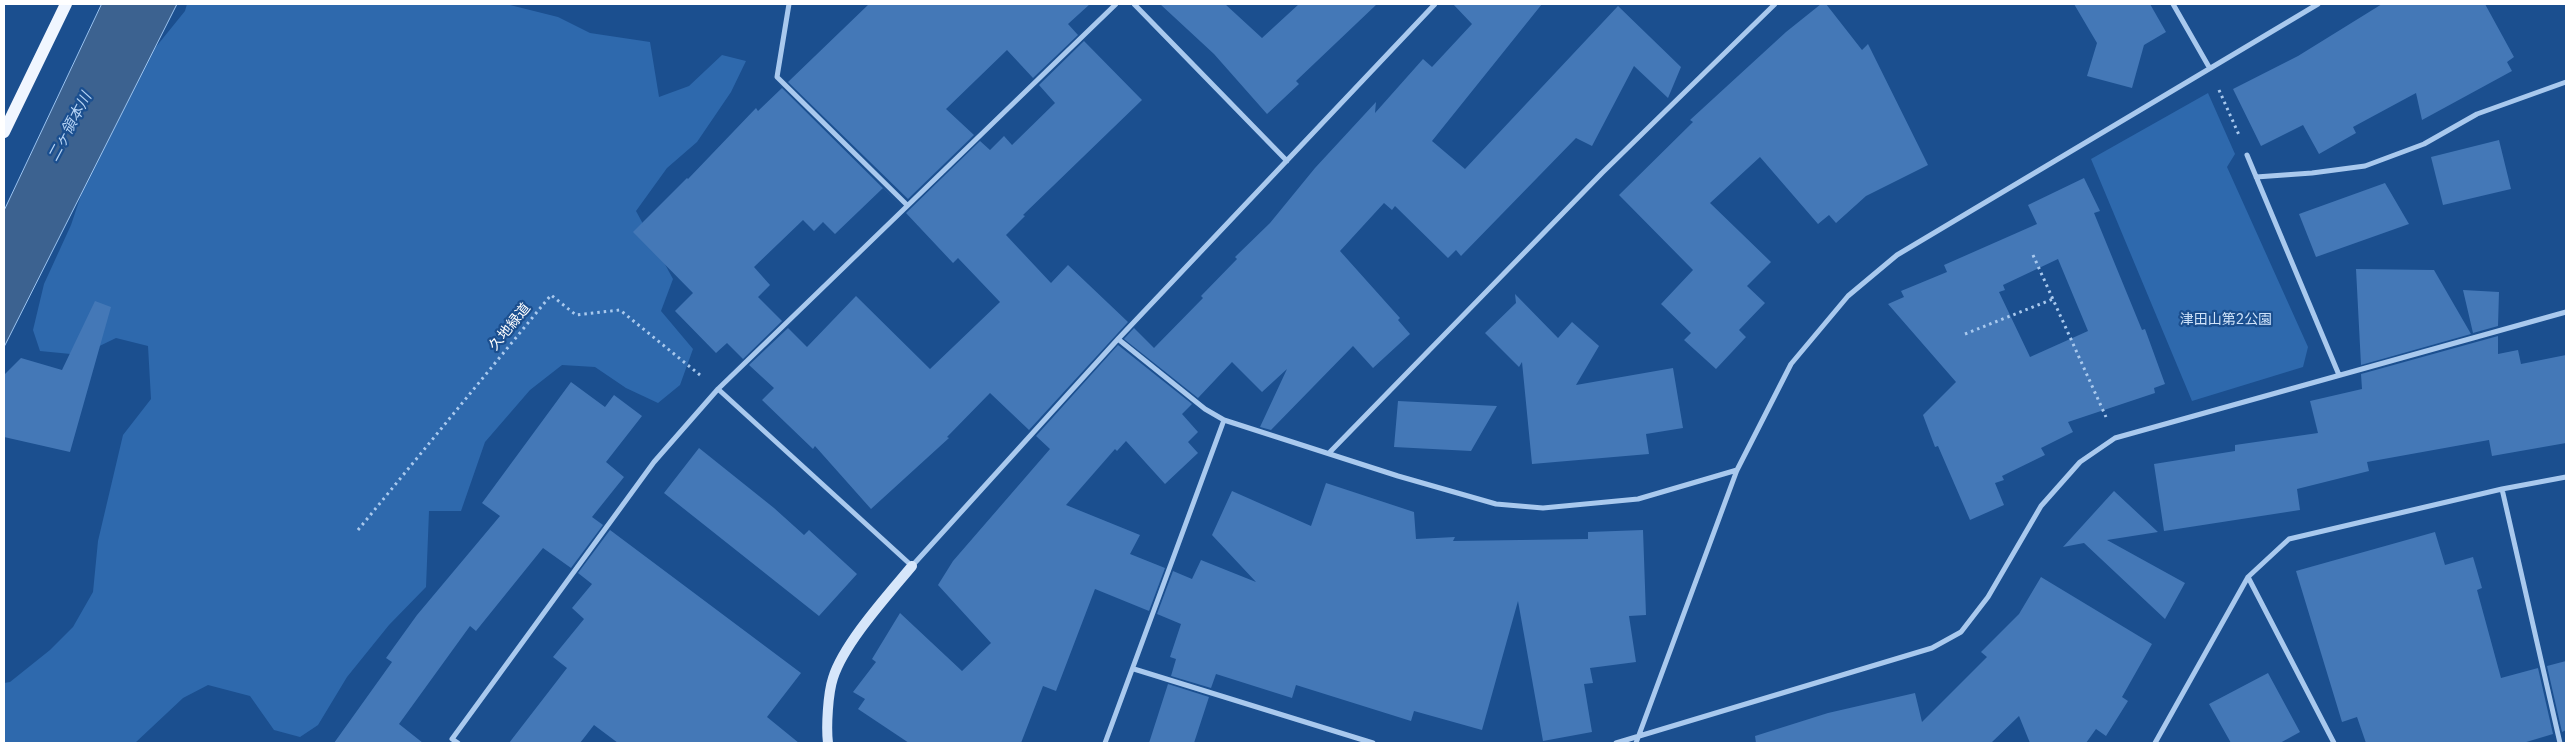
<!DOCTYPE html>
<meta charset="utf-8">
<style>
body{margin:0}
#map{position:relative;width:2570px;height:747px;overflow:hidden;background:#1b4f8f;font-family:"IBM Plex Sans",sans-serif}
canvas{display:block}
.frame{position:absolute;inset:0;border:5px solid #fff;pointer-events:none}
</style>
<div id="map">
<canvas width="2570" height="747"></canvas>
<div class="frame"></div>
</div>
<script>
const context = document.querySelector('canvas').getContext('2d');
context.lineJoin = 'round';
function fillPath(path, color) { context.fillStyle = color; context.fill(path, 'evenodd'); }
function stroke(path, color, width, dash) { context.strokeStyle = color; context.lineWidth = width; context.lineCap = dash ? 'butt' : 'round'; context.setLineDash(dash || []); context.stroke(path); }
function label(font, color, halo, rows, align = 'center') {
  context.font = font + ' "IBM Plex Sans","Noto Sans JP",sans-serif'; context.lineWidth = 4.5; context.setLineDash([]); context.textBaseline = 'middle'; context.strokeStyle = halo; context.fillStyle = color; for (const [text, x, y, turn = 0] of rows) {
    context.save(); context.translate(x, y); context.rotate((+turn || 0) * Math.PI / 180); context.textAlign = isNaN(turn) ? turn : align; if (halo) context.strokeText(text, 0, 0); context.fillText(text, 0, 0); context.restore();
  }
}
const green = new Path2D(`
 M 187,4 L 506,4 L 558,17 L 590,33 L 650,42 L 659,97 L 689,86 L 722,55 L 746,61 L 731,92 L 697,142 L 667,168 L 636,211 L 673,279 L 661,311 L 693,349 L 680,385 L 658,403 L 626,388 L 595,367 L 562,365 L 530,390 L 485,442 L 461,511 L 429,511 L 426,587 L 389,625 L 347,677 L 318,725 L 300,737 L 274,730 L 250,696 L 208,685 L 183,698 L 135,743 L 4,743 L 4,683 L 10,682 L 50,650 L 73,627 L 93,592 L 98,541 L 123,435 L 151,399 L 148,346 L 116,338 L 81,355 L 40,351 L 33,330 L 44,284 L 71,225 L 113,100 L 185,11 Z
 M 2208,93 L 2235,154 L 2227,167 L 2308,347 L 2303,367 L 2192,401 L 2091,159 Z`);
const water = new Path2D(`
 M 102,4 L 177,4 L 4,347 L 4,211 Z`);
const building = new Path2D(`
 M 869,4 L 1090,4 L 1068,24 L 1078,35 L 1033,78 L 1007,50 L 946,109 L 974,135 L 908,199 L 788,82 Z
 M 1160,4 L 1225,4 L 1262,38 L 1299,4 L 1377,4 L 1296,81 L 1299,84 L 1267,114 L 1214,54 Z
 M 1453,4 L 1542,4 L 1432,141 L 1465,169 L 1618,6 L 1681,67 L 1668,98 L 1634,66 L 1592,146 L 1576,138 L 1461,256 L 1456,250 L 1448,258 L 1395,206 L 1392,210 L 1384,203 L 1340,251 L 1400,318 L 1398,320 L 1410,334 L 1373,368 L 1353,346 L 1271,430 L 1260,427 L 1287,369 L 1262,392 L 1232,362 L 1198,398 L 1124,339 L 1134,328 L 1154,348 L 1203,298 L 1201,296 L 1237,259 L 1235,257 L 1270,223 L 1315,168 L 1376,102 L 1375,113 L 1423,59 L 1432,67 L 1472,24 Z
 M 1821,4 L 1826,4 L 1862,50 L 1868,44 L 1928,165 L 1866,196 L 1836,223 L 1829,215 L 1818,224 L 1760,157 L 1710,203 L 1771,262 L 1747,286 L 1765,303 L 1739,330 L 1746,337 L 1716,369 L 1684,340 L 1691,333 L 1661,304 L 1693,270 L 1619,195 L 1693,122 L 1690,120 L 1786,32 Z
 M 2074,4 L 2150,4 L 2166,32 L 2144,45 L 2132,88 L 2087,76 L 2097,43 Z
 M 2382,4 L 2485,4 L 2514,57 L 2507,62 L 2512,71 L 2422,120 L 2416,93 L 2353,127 L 2356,133 L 2319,154 L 2303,125 L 2261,146 L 2233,89 L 2298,56 Z
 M 1084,41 L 1142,100 L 1023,215 L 1025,216 L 1006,235 L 1051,283 L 1068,265 L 1128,322 L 1029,430 L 990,393 L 947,437 L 949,438 L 871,509 L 815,446 L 813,449 L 762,400 L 774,388 L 749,365 L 788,328 L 807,347 L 856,296 L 930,369 L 1000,302 L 958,258 L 953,263 L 906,213 L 980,141 L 990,150 L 1004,136 L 1012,145 L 1055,103 L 1039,85 Z
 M 782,88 L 901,206 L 883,188 L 835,234 L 823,222 L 814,231 L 803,220 L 754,267 L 770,285 L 758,297 L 782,321 L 743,359 L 727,343 L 716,353 L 675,311 L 693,293 L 633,232 L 687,178 L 688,179 L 756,108 L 758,111 Z
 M 2499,140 L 2511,189 L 2443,205 L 2431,157 Z
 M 2084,178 L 2100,211 L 2094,213 L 2142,330 L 2145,329 L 2165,384 L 2154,388 L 2155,393 L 2068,422 L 2073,432 L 2041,448 L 2045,455 L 2002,476 L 2004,480 L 1995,483 L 2004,505 L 1970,520 L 1938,446 L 1935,447 L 1923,415 L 1956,382 L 1888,304 L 1904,297 L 1901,291 L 1947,272 L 1944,265 L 2037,224 L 2028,205 ZM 2058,259 L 2088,331 L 2030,357 L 1999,292 L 2005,290 L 2003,285 Z
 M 2385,183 L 2409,224 L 2316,257 L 2299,214 Z
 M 2356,269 L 2434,270 L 2471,334 L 2361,365 Z
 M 2463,290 L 2499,292 L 2498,326 L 2473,333 Z
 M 1515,294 L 1558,338 L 1572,322 L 1599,346 L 1576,385 L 1673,368 L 1683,428 L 1646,434 L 1649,454 L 1532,464 L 1522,362 L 1519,367 L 1485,333 L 1516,303 Z
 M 95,301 L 111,307 L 70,452 L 4,437 L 4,375 L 21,358 L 62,370 Z
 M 2498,336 L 2498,354 L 2518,350 L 2521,364 L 2566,355 L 2566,443 L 2492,456 L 2489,440 L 2367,462 L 2369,471 L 2297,489 L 2300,510 L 2164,531 L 2154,464 L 2235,451 L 2235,445 L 2318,433 L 2310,401 L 2362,389 L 2361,374 Z
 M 1118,345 L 1192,404 L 1182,414 L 1198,432 L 1188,442 L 1198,453 L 1165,484 L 1126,441 L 1117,451 L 1115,449 L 1066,505 L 1140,535 L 1130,554 L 1165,568 L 1149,611 L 1095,589 L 1056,691 L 1043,686 L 1021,743 L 909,743 L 858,709 L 865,699 L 853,692 L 876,662 L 872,659 L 900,613 L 962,671 L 991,643 L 938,585 L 953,561 L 1050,449 L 1036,436 Z
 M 571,382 L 605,407 L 614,395 L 642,416 L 606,462 L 624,477 L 592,517 L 603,525 L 571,568 L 543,548 L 476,631 L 470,626 L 399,724 L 423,743 L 334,743 L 392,662 L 386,658 L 417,615 L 500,516 L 482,503 Z
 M 1398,401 L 1497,406 L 1471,451 L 1394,447 Z
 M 699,448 L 774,508 L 804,535 L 809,530 L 857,574 L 819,616 L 664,493 Z
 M 1326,483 L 1414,512 L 1416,539 L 1455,537 L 1453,541 L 1588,539 L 1588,532 L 1643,530 L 1646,615 L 1629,616 L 1636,662 L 1590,668 L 1593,683 L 1584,684 L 1592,732 L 1543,741 L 1518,601 L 1482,730 L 1414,711 L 1411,721 L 1296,685 L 1292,698 L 1216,674 L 1211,688 L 1171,676 L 1176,659 L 1170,657 L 1181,624 L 1157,614 L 1173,571 L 1192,579 L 1201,560 L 1256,582 L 1212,535 L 1232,491 L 1311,526 Z
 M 2114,491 L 2158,532 L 2107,540 L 2185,583 L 2165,619 L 2084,543 L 2063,547 Z
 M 610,530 L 801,673 L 767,717 L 799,743 L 618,743 L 594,725 L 580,743 L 509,743 L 567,668 L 553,657 L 584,619 L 572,608 L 592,584 L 578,573 Z
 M 2435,532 L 2445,565 L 2473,557 L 2482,588 L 2477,590 L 2501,678 L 2538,668 L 2553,734 L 2523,743 L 2366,743 L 2357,717 L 2342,722 L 2296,571 Z
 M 2041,577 L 2152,644 L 2122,697 L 2128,701 L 2106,736 L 2096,729 L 2086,743 L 2030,743 L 2019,716 L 1991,743 L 1756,743 L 1755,736 L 1828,713 L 1915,693 L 1922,722 L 1987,657 L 1981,652 L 2019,614 Z
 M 2566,661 L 2566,730 L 2562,732 L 2547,666 Z
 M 2268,673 L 2300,732 L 2280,743 L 2231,743 L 2209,704 Z
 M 1168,684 L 1209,697 L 1194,743 L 1149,743 Z`);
const path = new Path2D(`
 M 2219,90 L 2239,135
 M 2033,255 L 2106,417
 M 1965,334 L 2053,299
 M 358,530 L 551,295 L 576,315 L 620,310 L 700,375`);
const street = new Path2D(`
 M 789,4 L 777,77 L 907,205
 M 1134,4 L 1287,161
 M 2173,4 L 2209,67
 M 2247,155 L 2339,375
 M 2256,177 L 2312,173 L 2365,166 L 2424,144 L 2477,114 L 2566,82
 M 1118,339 L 1205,409 L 1224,420 L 1398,476 L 1496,504 L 1543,508 L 1638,499 L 1737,470
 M 718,389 L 912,566 L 1118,339 L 1435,4
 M 1330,452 L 1602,173 L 1775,4
 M 2502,489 L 2560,743
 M 2248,577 L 2334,743
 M 1134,669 L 1373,743
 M 458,743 L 452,739 L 654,462 L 718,389 L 1116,4
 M 1105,743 L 1224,420
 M 1616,743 L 1932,648 L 1961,632 L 1988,597 L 2041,506 L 2080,462 L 2115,438 L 2566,312
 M 1636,743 L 1737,470 L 1791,364 L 1848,296 L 1897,255 L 2318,4
 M 2155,743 L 2248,577 L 2289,539 L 2502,489 L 2566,477`);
const secondary = new Path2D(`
 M 828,743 C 826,727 828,693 833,678 C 844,643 888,595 912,566`);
const primary = new Path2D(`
 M 4,132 L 66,4`);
const parkNames = [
 ["津田山第2公園",2226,320]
];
const streetNames = [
 ["久地緑道",510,327,-51]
];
const waterNames = [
 ["二ヶ領本川",70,127,-62]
];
fillPath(green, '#2e69ad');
fillPath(water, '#3c6290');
stroke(water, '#9cc4f0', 1);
fillPath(building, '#4478b7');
stroke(path, '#a9c9ee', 3, [2.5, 4]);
stroke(street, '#a9c9ee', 5);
stroke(secondary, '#d6e6fa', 10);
stroke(primary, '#f0f6ff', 12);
label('14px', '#cfe3fa', '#1b4f8f', parkNames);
label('14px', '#fff', '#1b4f8f', streetNames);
label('italic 15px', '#b5d3f5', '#1b4f8f', waterNames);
</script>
